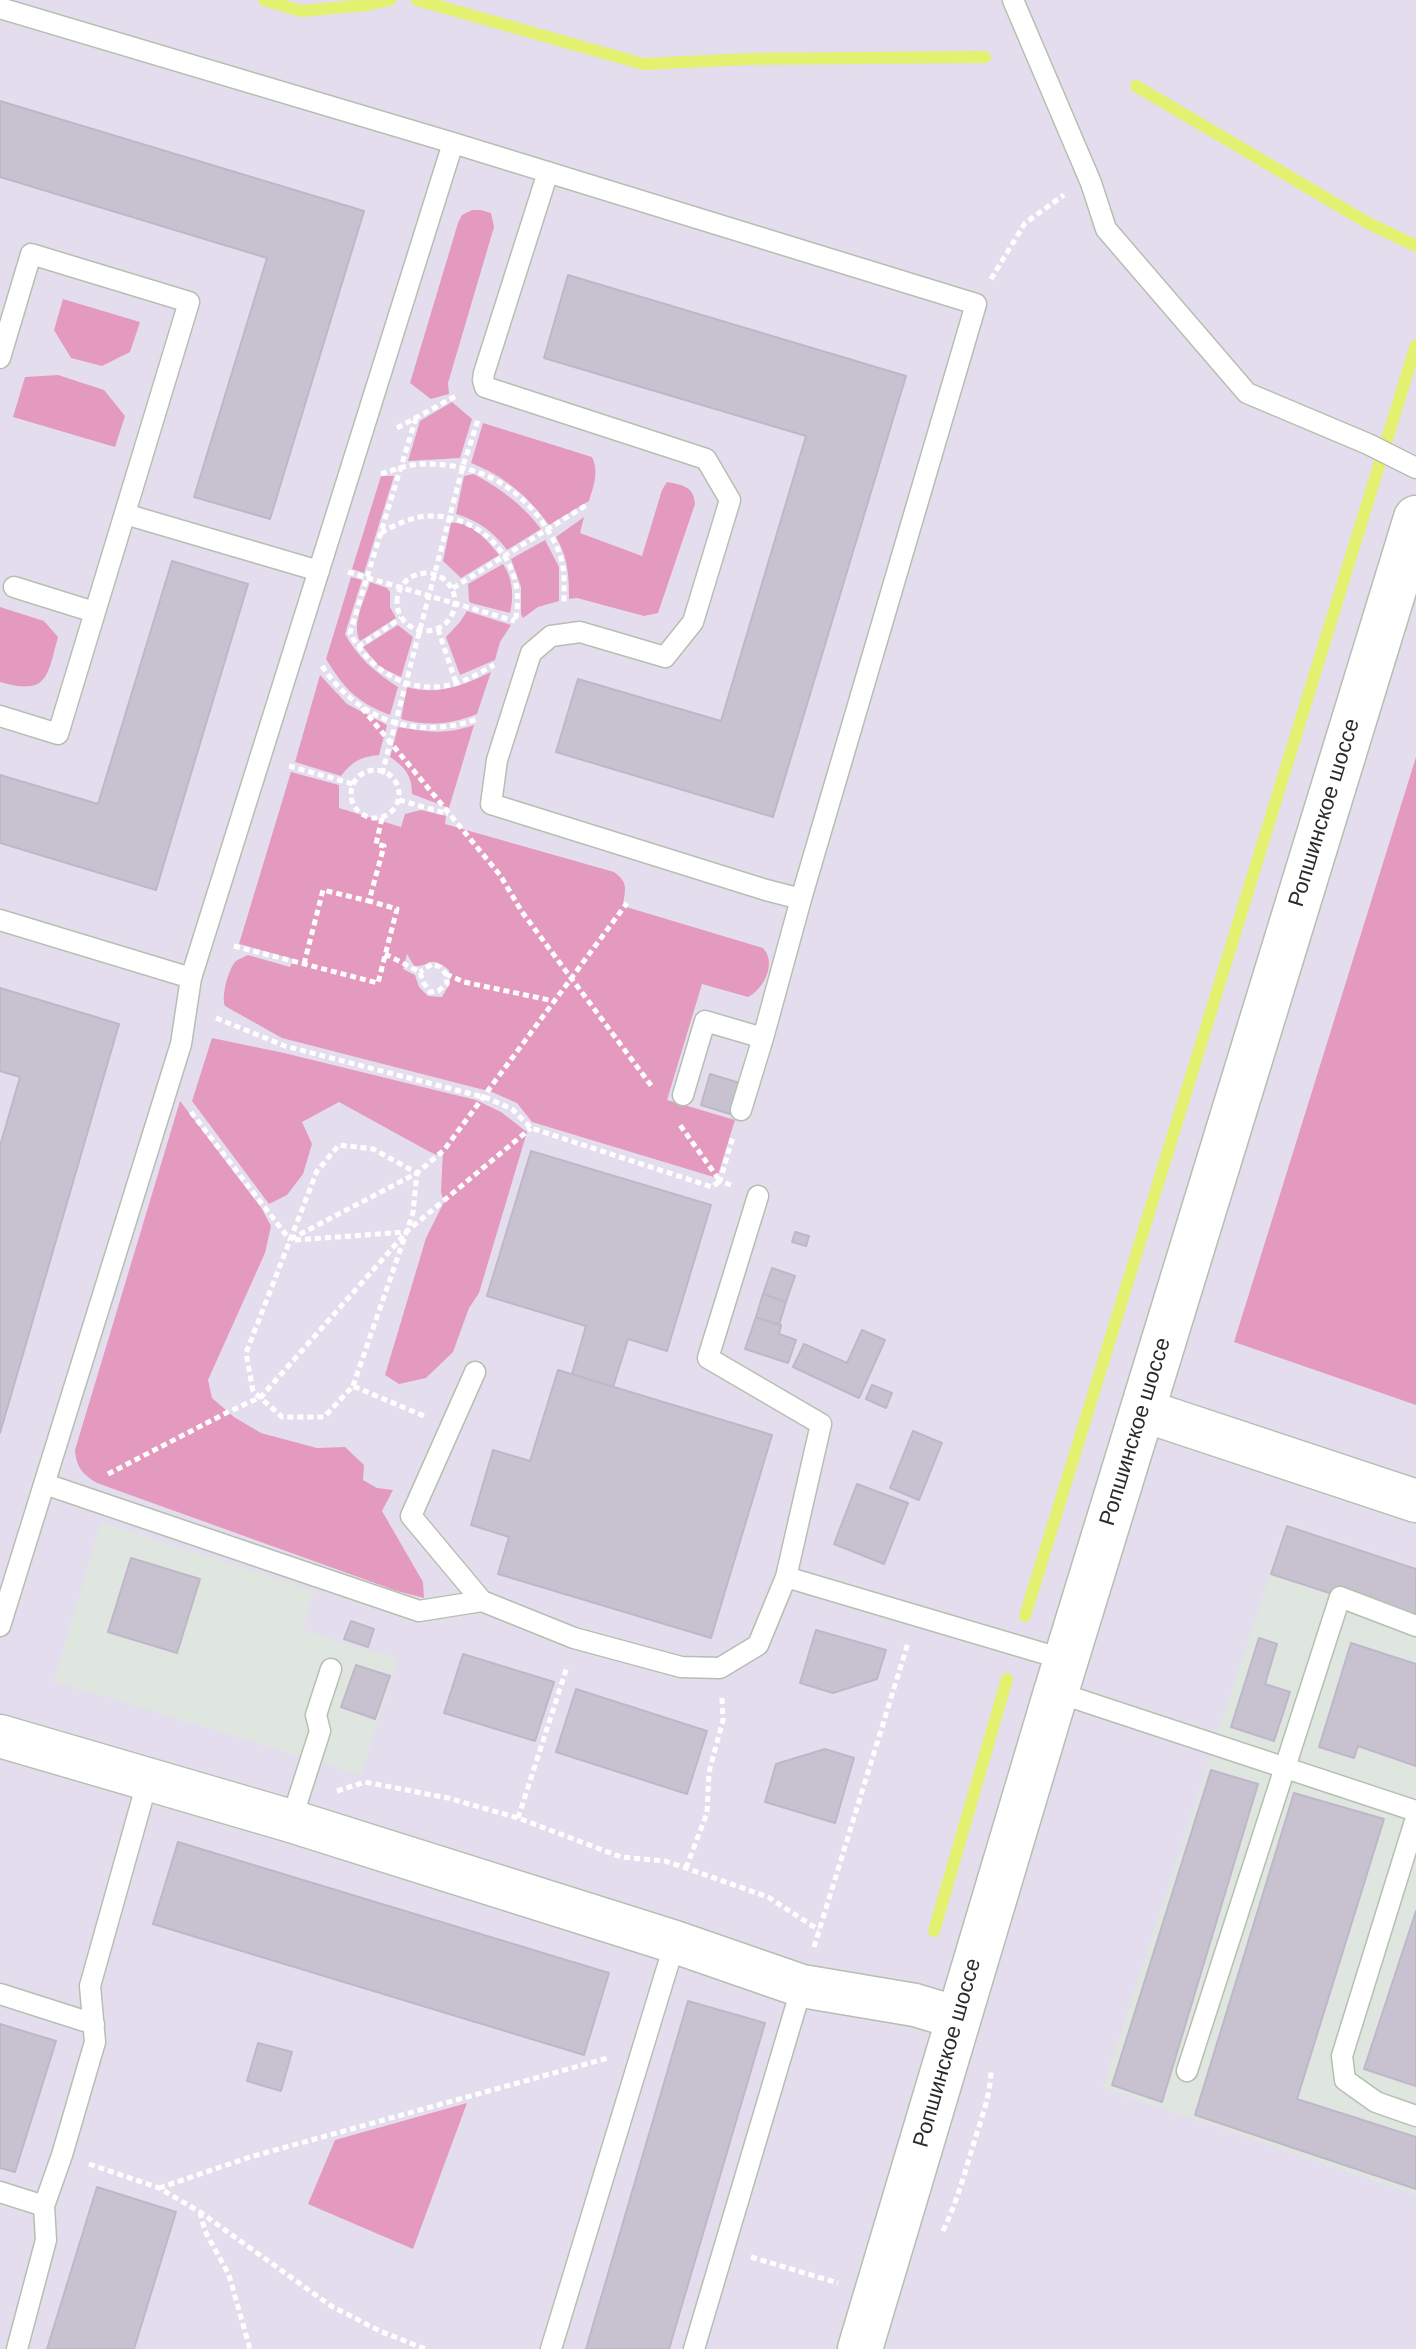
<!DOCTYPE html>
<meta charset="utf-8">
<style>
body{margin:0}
canvas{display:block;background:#e4dded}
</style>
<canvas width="1416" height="2349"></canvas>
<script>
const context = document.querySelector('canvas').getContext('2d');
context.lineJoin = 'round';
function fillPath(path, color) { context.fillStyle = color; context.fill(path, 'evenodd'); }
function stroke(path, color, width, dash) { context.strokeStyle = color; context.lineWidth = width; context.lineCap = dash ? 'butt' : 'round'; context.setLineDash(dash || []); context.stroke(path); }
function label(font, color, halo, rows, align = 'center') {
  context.font = font + ' "DM Sans",sans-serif'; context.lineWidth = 6; context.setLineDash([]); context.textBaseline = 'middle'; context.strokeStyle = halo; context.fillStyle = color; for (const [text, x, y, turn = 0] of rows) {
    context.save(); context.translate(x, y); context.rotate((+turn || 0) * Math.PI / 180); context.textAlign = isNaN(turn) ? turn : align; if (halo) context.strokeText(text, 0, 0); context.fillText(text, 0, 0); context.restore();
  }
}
const industrial = new Path2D(`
 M 101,1522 L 314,1591 L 303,1630 L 398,1659 L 361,1775 L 54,1681 Z
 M 1286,1524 L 1416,1567 L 1416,2195 L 1103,2088 Z`);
const green = new Path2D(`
 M 472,210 L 481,210 L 491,213 L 494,227 L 448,383 L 449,394 L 431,399 L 410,383 L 458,223 L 462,215 Z
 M 63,299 L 140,322 L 130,352 L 102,366 L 71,358 L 54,330 Z
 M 58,375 L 104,390 L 125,416 L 115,447 L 13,417 L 25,377 Z
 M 452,402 L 472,419 L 460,458 L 408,461 L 420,421 Z
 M 483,423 L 592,457 C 599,472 594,485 589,501 L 549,525 C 528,496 504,476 471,463 Z
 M 474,474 C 500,488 523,505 541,529 L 507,550 C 494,532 477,520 456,514 L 464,476 Z
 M 381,476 L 394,476 L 364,573 L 352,569 Z
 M 667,482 C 682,485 694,486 695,504 L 658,613 L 644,616 L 577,598 L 569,599 C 569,575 568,558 556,537 L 584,517 L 580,533 L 642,556 L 662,490 Z
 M 451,523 C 471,521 488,541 499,555 L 461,578 L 443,561 Z
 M 545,540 L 559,567 L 559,601 L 538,607 L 523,618 L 521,614 L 521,587 L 511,559 Z
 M 503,564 C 513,579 514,596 510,613 L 471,603 L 469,601 L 468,584 Z
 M 351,577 L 362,580 L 345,634 C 358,658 375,672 398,687 L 390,715 C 357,702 345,690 326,659 Z
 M 370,582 L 387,588 L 390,592 L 390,607 L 396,618 L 360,641 C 351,624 365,599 370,582 Z
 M 0,607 L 44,621 L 58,637 C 47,677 48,696 0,682 Z
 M 467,611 L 511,625 L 500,642 L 495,660 L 460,675 L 446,637 L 460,622 Z
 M 398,625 L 413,637 L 401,677 L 380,667 L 363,647 Z
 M 491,672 L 477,714 C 452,724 428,727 401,719 L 407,687 C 438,696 464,685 491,672 Z
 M 320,675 L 347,704 L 387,725 L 379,755 C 360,757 353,761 341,776 L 295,762 Z
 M 474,725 L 449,808 L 412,794 C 412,776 405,767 390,757 L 398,727 C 427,732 445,735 474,725 Z
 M 1416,757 L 1416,1405 L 1234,1342 Z
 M 291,772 L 339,785 L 339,808 L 401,827 L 405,814 L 421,810 L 446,816 L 445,824 L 614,872 C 629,883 625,889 623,906 L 763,948 C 777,963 764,989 748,997 L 702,984 L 667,1100 L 735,1120 L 717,1178 L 532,1122 L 517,1103 L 492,1092 L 282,1038 L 225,1006 C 221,997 228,969 236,961 C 239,959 244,957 248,955 L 290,967 L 293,959 L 239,944 ZM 407,954 L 414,966 C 433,966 428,954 449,970 L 450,983 L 442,997 L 428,996 L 419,987 L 415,975 L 403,969 Z
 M 212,1038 L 284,1053 L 476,1100 L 501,1112 L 527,1132 L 479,1293 L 469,1308 L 453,1352 L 426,1378 L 399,1384 L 385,1375 L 426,1238 L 444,1202 L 441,1192 L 443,1151 L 437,1155 L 430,1152 L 339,1102 L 302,1122 L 312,1144 L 303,1174 L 287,1195 L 269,1204 L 192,1101 Z
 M 180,1101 L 262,1209 L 271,1226 L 265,1253 L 208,1380 L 212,1398 L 234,1417 L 261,1433 L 317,1448 L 345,1447 L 364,1465 L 363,1480 L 377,1488 L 393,1490 L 382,1511 L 423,1582 L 424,1598 L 397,1591 L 97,1483 C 83,1475 76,1467 75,1450 Z
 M 467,2103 L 413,2249 L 308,2204 L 335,2140 Z`);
const stream = new Path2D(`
 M 264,0 L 301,11 L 367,5 L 390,0
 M 417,0 L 643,64 L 750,59 L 985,57
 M 1136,86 L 1368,223 L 1416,246
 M 1025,1616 L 1416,345
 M 934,1931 L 1007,1679`);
const building = new Path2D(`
 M 0,101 L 364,211 L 270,519 L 194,497 L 267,258 L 0,177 Z
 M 568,275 L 906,376 L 773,817 L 556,752 L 578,679 L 721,721 L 806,436 L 544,358 Z
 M 172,561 L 248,584 L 156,890 L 0,843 L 0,775 L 98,804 Z
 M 0,988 L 119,1024 L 0,1433 L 0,1146 L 20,1077 L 0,1071 Z
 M 710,1074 L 740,1083 L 730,1114 L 701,1105 Z
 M 531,1151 L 711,1205 L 667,1351 L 628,1339 L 613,1387 L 572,1374 L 586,1326 L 487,1296 Z
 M 795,1232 L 809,1236 L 806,1246 L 792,1242 Z
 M 772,1268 L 795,1276 L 786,1302 L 763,1294 Z
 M 763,1294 L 786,1302 L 779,1325 L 756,1317 Z
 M 756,1317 L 781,1325 L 779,1334 L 796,1340 L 788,1363 L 745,1349 Z
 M 862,1330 L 885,1340 L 859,1398 L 793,1367 L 804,1344 L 847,1363 Z
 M 558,1370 L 772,1435 L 711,1638 L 498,1574 L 509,1537 L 471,1525 L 493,1450 L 530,1461 Z
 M 872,1385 L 892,1393 L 886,1408 L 866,1399 Z
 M 913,1431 L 942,1443 L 919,1500 L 890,1488 Z
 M 857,1484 L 908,1503 L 884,1564 L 834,1544 Z
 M 1287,1526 L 1416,1569 L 1416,1621 L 1271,1574 Z
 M 131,1558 L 200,1579 L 177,1653 L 108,1632 Z
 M 351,1621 L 374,1629 L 368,1647 L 344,1639 Z
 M 816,1630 L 886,1650 L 877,1679 L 833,1693 L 800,1683 Z
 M 1259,1638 L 1277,1644 L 1265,1684 L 1290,1692 L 1274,1741 L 1231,1727 Z
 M 1351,1643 L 1416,1664 L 1416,1766 L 1358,1746 L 1354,1758 L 1319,1747 Z
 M 463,1654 L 554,1682 L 535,1741 L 444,1713 Z
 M 356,1665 L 390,1676 L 375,1719 L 341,1707 Z
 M 576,1689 L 707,1731 L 687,1794 L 556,1752 Z
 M 825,1749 L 854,1758 L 835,1823 L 765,1802 L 776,1764 Z
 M 1211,1770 L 1258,1784 L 1162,2102 L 1112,2085 Z
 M 1294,1793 L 1384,1819 L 1297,2099 L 1416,2137 L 1416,2189 L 1195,2115 Z
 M 178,1842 L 609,1973 L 584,2055 L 153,1924 Z
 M 1416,1911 L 1416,2086 L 1364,2069 Z
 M 688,2001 L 765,2023 L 669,2349 L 586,2349 Z
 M 0,2024 L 56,2041 L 15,2172 L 0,2168 Z
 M 258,2043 L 292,2052 L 281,2091 L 247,2081 Z
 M 97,2187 L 176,2212 L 134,2349 L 47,2349 Z`);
const path = new Path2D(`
 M 991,279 L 1025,223 L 1064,195
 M 416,418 L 350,633 C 370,671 410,696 454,684 C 468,680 481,672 494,665
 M 397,428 L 456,396
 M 381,474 C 394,470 409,464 423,464 C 473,463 514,482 543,523 C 551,535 559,548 562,562 C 565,575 564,590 564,604
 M 381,533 C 395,525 409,518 426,516 C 484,513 529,566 515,621
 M 348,572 L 515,621
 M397 602a29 29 0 1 1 58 0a29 29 0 1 1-58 0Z
 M 453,588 L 588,504
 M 438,629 L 456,683
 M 358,647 L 401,618
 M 322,666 C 358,720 416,741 477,719
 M 362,708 L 500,875 L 522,912 L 653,1088
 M 289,766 L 353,784
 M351 794a24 24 0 1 1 48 0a24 24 0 1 1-48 0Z
 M 382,774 L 463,466 L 479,417
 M 399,800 L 448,814
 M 234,946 L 378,983 L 397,909 L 369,901 L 384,846 L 376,844 L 382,818
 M 385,954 L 420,972 L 423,982 L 430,992 L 438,991 L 447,984 L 446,974 L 440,967 L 432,964 L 420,972
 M 304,964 L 323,890 L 369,901
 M 446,974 L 464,982 L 554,1001
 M 216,1018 L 285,1046 L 487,1098 L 512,1109 L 531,1128 L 712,1187 L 720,1181 L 680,1125
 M 191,1112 L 290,1240
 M 731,1185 L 720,1181 L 733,1136
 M 291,1239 L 417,1173 L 444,1150 L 627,903
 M 295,1240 L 406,1232 L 531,1128
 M 353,1386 L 413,1213 L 417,1173 L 373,1149 L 339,1145 L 317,1171 L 246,1353 L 253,1391 L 282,1417 L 324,1417 L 353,1386 L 424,1416
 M 108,1474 L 228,1412 L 261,1397 L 403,1236
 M 337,1791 L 365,1782 L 448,1798 L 518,1818 L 621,1857 L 665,1861 L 686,1868 L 768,1897 L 819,1930
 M 518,1818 L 567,1667
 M 686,1868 L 707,1813 L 709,1772 L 723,1720 L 722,1698
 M 814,1947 L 908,1643
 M 89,2164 L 159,2188 L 200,2212 L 331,2306 L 380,2331 L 425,2349
 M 159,2188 L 250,2157 L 608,2058
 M 200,2212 L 205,2231 L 229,2275 L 250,2349
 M 943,2231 C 958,2200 966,2168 976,2136 C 983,2114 991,2092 991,2069
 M 751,2257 L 838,2283`);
const service = new Path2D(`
 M 1013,0 L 1091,183 L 1106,229 L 1247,393 L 1368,444 L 1416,468
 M 0,8 L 453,143 L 976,304 L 801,899 L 766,890 L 491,804 L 497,760 L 531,653 L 551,636 L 580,632 L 665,657 L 693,622 L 730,500 L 706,459 L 485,387 L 483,380 L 484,373 L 548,172
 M 0,358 L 31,254 L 189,302 L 58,734 L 0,716
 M 125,514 L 319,571
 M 14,587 L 94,612
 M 0,920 L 191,978
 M 763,1038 L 801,899
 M 683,1095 L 705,1021 L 763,1038 L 741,1110
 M 475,1372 L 411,1516 L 482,1601 L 574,1638 L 681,1667 L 720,1668 L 758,1645 L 786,1577 L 821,1424 L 708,1358 L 758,1196
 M 45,1484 L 419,1611 L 482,1601
 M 786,1577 L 1066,1660
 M 0,1626 L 181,1044 L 191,978 L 453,143
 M 1056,1692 L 1416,1811
 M 1416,1818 L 1342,2056 L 1345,2080 L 1376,2102 L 1416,2116
 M 291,1821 L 320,1731 L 316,1715 L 331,1669
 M 0,1994 L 94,2024
 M 1187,2071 L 1340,1597 L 1416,1626
 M 0,2192 L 44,2206
 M 17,2349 L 46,2240 L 44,2206 L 62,2155 L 95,2042 L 90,1986 L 148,1779
 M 551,2349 L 675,1942
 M 694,2349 L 802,1986`);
const minor = new Path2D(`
 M 1142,1410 L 1416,1501
 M 0,1736 L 291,1821 L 675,1942 L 802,1986 L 915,2005 L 958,2018`);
const secondary = new Path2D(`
 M 860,2349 L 1056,1692 L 1416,518`);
const streetNames = [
 ["Ропшинское шоссе",1325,813,-73],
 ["Ропшинское шоссе",1136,1432,-73],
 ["Ропшинское шоссе",948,2053,-74]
];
fillPath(industrial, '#dee6df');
fillPath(green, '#e49abf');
stroke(stream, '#e3f070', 12);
fillPath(building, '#c8c2d0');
stroke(building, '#bfb7c9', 2);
stroke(service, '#b6bfb1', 23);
stroke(minor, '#b6bfb1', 45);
stroke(secondary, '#b6bfb1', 47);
stroke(path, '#fff', 5, [6, 4]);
stroke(service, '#fff', 20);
stroke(minor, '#fff', 42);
stroke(secondary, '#fff', 44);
label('22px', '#2b2b2b', '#fff', streetNames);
</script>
